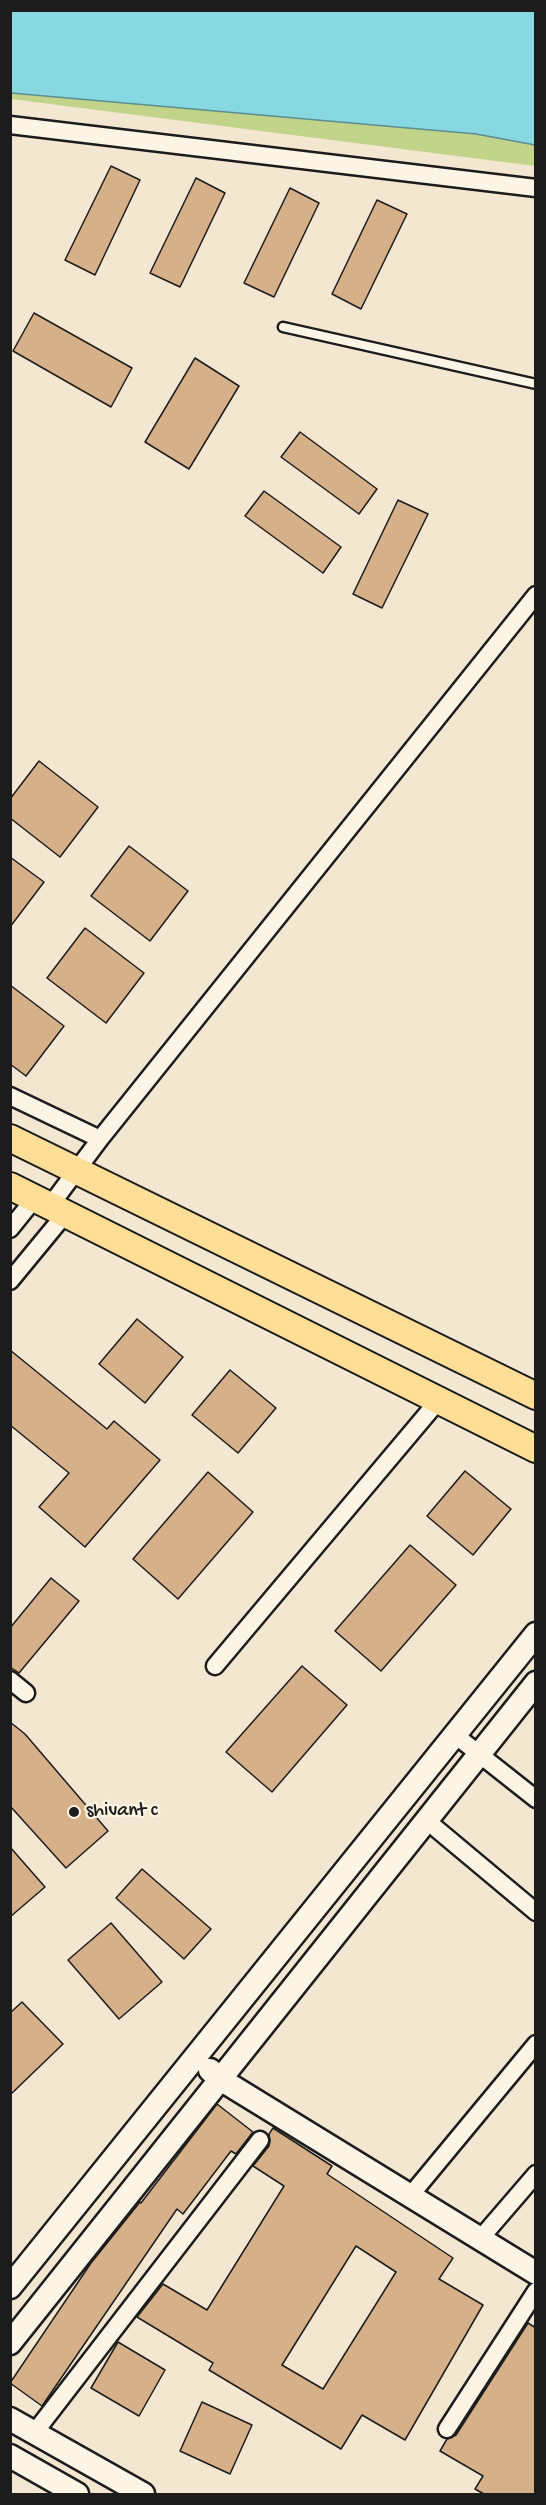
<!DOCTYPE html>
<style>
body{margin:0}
#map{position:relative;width:546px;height:2505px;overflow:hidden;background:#f4e7d2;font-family:"Gochi Hand",sans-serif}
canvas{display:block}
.frame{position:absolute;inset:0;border:12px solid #1c1c1c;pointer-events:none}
</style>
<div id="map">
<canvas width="546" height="2505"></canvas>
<div class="frame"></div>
</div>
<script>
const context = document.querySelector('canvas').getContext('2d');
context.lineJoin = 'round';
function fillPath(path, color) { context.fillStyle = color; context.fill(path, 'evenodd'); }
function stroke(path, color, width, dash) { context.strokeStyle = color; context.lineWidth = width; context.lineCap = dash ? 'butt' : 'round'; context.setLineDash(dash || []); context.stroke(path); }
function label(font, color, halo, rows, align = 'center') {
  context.font = font + ' "Gochi Hand",sans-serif'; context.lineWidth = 4.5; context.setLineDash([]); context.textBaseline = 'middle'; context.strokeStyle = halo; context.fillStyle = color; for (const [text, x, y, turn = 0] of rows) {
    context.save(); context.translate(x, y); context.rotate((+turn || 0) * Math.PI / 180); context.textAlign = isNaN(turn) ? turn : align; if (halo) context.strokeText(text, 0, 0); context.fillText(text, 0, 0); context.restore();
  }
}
const green = new Path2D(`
 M 11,37 L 535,94 L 535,166 L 11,99 Z`);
const water = new Path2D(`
 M 10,11 L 535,11 L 535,145 L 476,134 L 11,93 Z`);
const building = new Path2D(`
 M 111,166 L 140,180 L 95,275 L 65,260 Z
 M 196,178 L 225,193 L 180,287 L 150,273 Z
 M 290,188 L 319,203 L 274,297 L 244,283 Z
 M 377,200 L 407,214 L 361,309 L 332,294 Z
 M 34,313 L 132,368 L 111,407 L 13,351 Z
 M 195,358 L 239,386 L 189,469 L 145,442 Z
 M 300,432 L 377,489 L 359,514 L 281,457 Z
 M 264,491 L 341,547 L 323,573 L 245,516 Z
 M 398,500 L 428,514 L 382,608 L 353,594 Z
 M 39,761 L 98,807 L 60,857 L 10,818 L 10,799 Z
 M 129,846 L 188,891 L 150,941 L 91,896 Z
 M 10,857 L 44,882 L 10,927 Z
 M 85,928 L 144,973 L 106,1023 L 47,978 Z
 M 10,985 L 64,1026 L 26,1076 L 10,1064 Z
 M 137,1319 L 183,1357 L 145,1403 L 99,1364 Z
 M 10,1350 L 107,1429 L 114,1421 L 160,1460 L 85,1547 L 39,1507 L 69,1473 L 10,1425 Z
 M 230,1370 L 276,1408 L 238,1453 L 192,1415 Z
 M 465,1471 L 511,1509 L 473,1555 L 427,1516 Z
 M 208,1472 L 253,1512 L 178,1599 L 133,1559 Z
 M 410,1545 L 456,1585 L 381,1671 L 335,1631 Z
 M 51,1578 L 79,1601 L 19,1673 L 10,1667 L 10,1628 Z
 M 302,1666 L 347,1705 L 272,1792 L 226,1752 Z
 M 10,1722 L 25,1734 L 108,1831 L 66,1868 L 10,1806 Z
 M 10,1847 L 45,1887 L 10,1917 Z
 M 142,1869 L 211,1929 L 184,1959 L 116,1898 Z
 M 111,1923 L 162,1982 L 119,2019 L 68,1960 Z
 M 22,2002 L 63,2044 L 10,2095 L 10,2013 Z
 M 217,2104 L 253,2132 L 236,2154 L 231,2151 L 183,2214 L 177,2209 L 42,2406 L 10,2383 L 91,2263 L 140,2202 L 141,2203 Z
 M 273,2128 L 332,2166 L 327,2174 L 453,2258 L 439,2279 L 483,2305 L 405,2440 L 362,2415 L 341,2449 L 209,2370 L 213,2363 L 137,2317 L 163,2284 L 207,2310 L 284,2186 L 253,2166 L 269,2146 L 270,2141 L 269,2134 ZM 356,2246 L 396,2272 L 323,2389 L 282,2365 Z
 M 528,2323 L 536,2328 L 536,2494 L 484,2494 L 475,2489 L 483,2476 L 440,2451 L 447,2439 L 456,2435 Z
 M 118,2342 L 165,2370 L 139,2416 L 91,2388 Z
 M 202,2402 L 252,2425 L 230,2474 L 180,2451 Z`);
const lane = new Path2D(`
 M 283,327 L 536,384`);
const street = new Path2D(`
 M 10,125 L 536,188
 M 10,1096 L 100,1139
 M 50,1206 L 100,1139 L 536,595
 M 10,1229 L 35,1198
 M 10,1281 L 66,1213
 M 215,1666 L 438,1401
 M 10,1680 L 26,1693
 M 455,1735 L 536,1799
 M 426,1820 L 536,1912
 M 410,2196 L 536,2044
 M 480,2239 L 536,2174
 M 447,2429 L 536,2291
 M 35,2432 L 260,2140`);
const secondary = new Path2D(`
 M 210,2070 L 220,2079 L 536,2273
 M 10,2287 L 536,1634
 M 10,2343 L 536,1683
 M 10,2419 L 143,2494
 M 10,2456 L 77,2494`);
const primary = new Path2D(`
 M 10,1138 L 536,1396
 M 10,1186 L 536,1449`);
const markers = [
 [74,1812,6,"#1c1c1c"]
];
const poiNames = [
 ["shivant c",86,1812]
];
fillPath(green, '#c1d489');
fillPath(water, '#87d8e0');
stroke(water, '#5c8d92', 1.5);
fillPath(building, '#d6b088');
stroke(building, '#1c1c1c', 1.5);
stroke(lane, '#1c1c1c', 13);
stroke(street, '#1c1c1c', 21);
stroke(secondary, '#1c1c1c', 27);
stroke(primary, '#1c1c1c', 30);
stroke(lane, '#fcf5e5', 8);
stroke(street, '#fcf5e5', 16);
stroke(secondary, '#fcf5e5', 22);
stroke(primary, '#fdde96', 26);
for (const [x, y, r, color] of markers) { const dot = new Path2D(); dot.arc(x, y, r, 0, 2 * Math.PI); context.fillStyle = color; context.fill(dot); stroke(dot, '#fcf5e5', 2); }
label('20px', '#1c1c1c', '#fcf5e5', poiNames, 'left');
</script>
